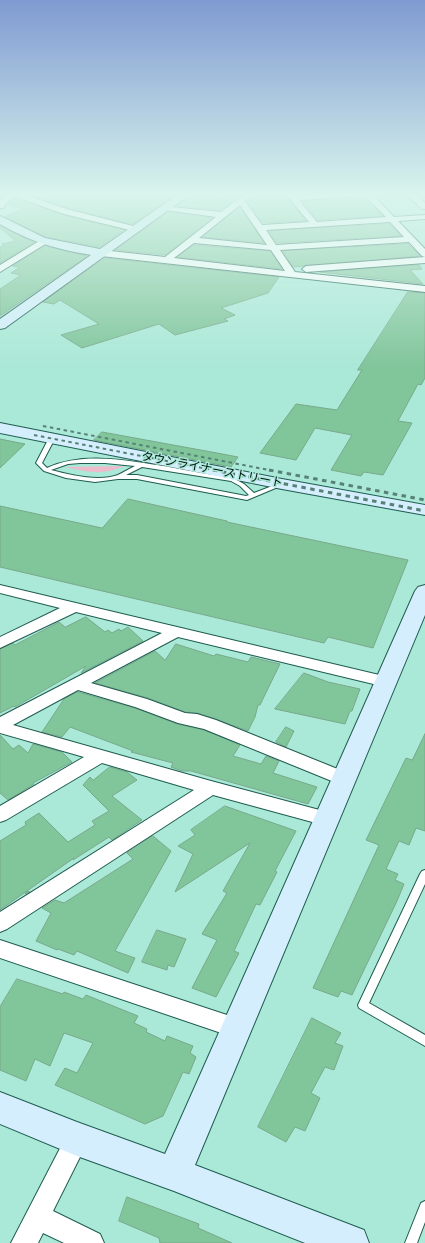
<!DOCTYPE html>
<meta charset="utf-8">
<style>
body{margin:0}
canvas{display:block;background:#aae8d7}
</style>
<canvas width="425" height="1243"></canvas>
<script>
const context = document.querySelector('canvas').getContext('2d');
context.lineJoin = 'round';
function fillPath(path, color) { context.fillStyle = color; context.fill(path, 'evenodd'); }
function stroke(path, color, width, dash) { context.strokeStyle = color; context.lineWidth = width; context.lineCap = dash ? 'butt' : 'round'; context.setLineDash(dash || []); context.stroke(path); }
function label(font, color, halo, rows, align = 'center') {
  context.font = font + ' "PT Sans","Noto Sans JP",sans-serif'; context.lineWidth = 3; context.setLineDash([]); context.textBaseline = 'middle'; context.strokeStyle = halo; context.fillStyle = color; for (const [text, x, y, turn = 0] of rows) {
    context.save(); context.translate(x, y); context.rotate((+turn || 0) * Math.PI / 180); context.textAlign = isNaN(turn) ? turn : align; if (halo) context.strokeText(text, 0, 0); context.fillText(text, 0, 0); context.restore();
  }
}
const green = new Path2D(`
 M 125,466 C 100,476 90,472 64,467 Z`);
const building = new Path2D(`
 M 23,193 L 178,193 L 133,224 L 70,209 Z
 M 193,193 L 221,193 L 216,197 L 241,195 L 221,210 L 177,206 Z
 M 261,193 L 284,193 L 306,221 L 263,223 L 247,201 L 255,194 Z
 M 15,198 L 64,215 L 124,230 L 100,247 L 45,237 L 5,217 L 23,209 L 8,204 Z
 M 364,198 L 383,216 L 318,220 L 302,201 Z
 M 240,207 L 264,243 L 203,237 Z
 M 168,212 L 212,218 L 165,255 L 116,250 Z
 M 389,224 L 401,236 L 277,243 L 269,231 Z
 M 0,226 L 22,237 L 34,242 L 0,263 L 0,247 L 4,246 L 2,244 L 16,241 L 0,228 Z
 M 408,244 L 420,256 L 293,267 L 283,251 Z
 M 194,245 L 270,251 L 282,269 L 178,257 Z
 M 45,246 L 87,256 L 0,316 L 0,289 L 21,275 L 11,273 L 20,267 L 13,266 Z
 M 105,258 L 279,277 L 268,293 L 221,308 L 235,315 L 224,319 L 228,321 L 175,335 L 159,324 L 82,348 L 61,335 L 99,324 L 60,300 L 54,304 L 43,302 Z
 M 419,265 L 422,269 L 410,270 L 423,284 L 320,272 Z
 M 408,292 L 425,293 L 425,378 L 421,385 L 418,384 L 398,421 L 412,423 L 383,475 L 364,472 L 361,476 L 331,470 L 352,435 L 315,428 L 296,460 L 260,453 L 296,404 L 337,410 L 362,370 L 358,370 Z
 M 102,432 L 217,453 L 238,457 L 231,467 L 94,440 Z
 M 0,439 L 25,444 L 0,468 Z
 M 128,499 L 227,521 L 227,522 L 408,560 L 373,648 L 328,637 L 324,643 L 0,567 L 0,506 L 102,528 Z
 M 86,617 L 105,632 L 108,630 L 112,633 L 119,629 L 121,631 L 128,627 L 143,641 L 81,673 L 86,666 L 15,707 L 14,706 L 0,713 L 0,649 L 13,643 L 15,645 L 59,622 L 65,627 Z
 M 176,644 L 214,656 L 216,654 L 248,662 L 251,657 L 280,664 L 260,705 L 258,705 L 255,717 L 248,731 L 216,719 L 197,713 L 185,712 L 148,698 L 95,683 L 155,651 L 165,660 Z
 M 304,673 L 328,682 L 360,689 L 352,711 L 350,711 L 345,724 L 275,709 Z
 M 78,692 L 135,708 L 177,724 L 204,730 L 240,745 L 233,756 L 261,764 L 266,756 L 279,761 L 273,773 L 317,787 L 308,804 L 191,771 L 182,771 L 171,767 L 173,763 L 131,752 L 133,751 L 70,727 L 62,737 L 42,732 L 64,699 Z
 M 286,727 L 294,731 L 286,747 L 276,742 Z
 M 425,734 L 425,831 L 416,828 L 409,845 L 399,841 L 386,869 L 398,874 L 395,880 L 404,884 L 397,901 L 352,995 L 341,991 L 338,997 L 313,988 L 379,845 L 366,840 L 406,758 L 412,760 Z
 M 0,735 L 13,749 L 19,745 L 28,753 L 33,744 L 62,752 L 72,762 L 33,783 L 34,784 L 8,800 L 0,793 Z
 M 110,767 L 127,772 L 137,780 L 112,796 L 142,820 L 112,840 L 109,837 L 73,860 L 74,858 L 27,891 L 30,892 L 25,894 L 27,891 L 0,910 L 0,841 L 26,825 L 25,822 L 39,813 L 68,842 L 95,825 L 92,821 L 109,811 L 83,785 L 90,777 L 93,780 Z
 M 225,806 L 296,831 L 275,871 L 277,872 L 260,905 L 256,904 L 234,951 L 239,953 L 216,997 L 192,988 L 217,940 L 202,934 L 227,893 L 223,891 L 250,843 L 175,892 L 193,854 L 178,846 L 195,835 L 191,830 Z
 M 153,836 L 171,851 L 115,951 L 135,958 L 128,973 L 77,951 L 74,955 L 58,949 L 57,950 L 36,941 L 51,913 L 42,908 L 55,900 L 64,903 L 133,859 L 127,853 Z
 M 157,930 L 186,939 L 174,967 L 168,965 L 167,970 L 142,962 Z
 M 17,979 L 63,994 L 64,992 L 83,999 L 86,995 L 138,1016 L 134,1023 L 147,1029 L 146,1032 L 165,1041 L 167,1036 L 193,1046 L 190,1053 L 196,1057 L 189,1074 L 183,1072 L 163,1116 L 145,1124 L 55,1085 L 65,1068 L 77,1073 L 93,1043 L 64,1033 L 50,1066 L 35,1059 L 26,1081 L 0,1070 L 0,1007 Z
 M 312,1018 L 341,1033 L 335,1043 L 343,1046 L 334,1070 L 325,1067 L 311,1093 L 320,1098 L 305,1131 L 295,1127 L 286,1142 L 258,1127 Z
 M 127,1197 L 199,1224 L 198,1228 L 232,1243 L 160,1243 L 159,1238 L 119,1221 Z`);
const lane = new Path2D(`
 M 52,436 L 55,438 L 53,442 L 42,463 L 47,468 C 84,451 130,461 169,467 C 190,471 212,475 233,478 L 244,484 L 254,493 L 280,483 L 282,482 L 285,484 L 247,500 L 137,479 L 118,479 L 95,482 L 66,478 L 44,471 L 36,463 L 49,438 ZM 80,463 L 105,463 L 135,466 C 129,469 124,472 118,475 C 99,482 70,475 51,470 L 68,464 ZM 142,467 L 231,481 L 240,486 L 249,495 L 246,496 L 137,475 L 126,475 Z
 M 425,870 L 425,884 L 369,1003 L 425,1035 L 425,1046 L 359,1008 L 358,1005 L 420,874 L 422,871 Z
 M 425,1201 L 425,1222 L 417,1243 L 405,1243 L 421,1203 Z`);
const street = new Path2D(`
 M 8,193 L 18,193 L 70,210 L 137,227 L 138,229 L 134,231 L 64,214 L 13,196 L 3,208 L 0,208 L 0,201 Z
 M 246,193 L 254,193 L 245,201 L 262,225 L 309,222 L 285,193 L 293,193 L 295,196 L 341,193 L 375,193 L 373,195 L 394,217 L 425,215 L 425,219 L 398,221 L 425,249 L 425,257 L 422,256 L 409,242 L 280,250 L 295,272 L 425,286 L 425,292 L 101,256 L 97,253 L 101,250 L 165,257 L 216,217 L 165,210 L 162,210 L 162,206 L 221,212 ZM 365,196 L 386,217 L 317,222 L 299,200 ZM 240,205 L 267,245 L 199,238 ZM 390,222 L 404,237 L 276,245 L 266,230 ZM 194,243 L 271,250 L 285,271 L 174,258 Z
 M 405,193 L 413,193 L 425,203 L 425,209 L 422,209 Z
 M 44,238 L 47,239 L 48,241 L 47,243 L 0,272 L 0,265 Z
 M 425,257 L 425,263 L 306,272 L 302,269 L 306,266 Z
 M 0,585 L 392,678 L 394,682 L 392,686 L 386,687 L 178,637 L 91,683 L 147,699 L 185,713 L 197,714 L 216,720 L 350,774 L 353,779 L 350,784 L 344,786 L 204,729 L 178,723 L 135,707 L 78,690 L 13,725 L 211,781 L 327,812 L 334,814 L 336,819 L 334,824 L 327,826 L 213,795 L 7,929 L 0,932 L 0,912 L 194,790 L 102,763 L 6,820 L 0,822 L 0,806 L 84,757 L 0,733 L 0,717 L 162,633 L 76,612 L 0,648 L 0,637 L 60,608 L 0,593 Z
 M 0,940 L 236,1018 L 244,1021 L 247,1028 L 244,1035 L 236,1038 L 0,958 Z
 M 77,1127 L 85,1131 L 89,1139 L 53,1211 L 100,1234 L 104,1243 L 64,1243 L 43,1233 L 38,1243 L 11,1243 L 69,1131 Z`);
const secondary = new Path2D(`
 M 180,193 L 192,193 L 5,328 L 0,329 L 0,319 L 91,255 C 56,249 31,242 0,224 L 0,216 L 45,238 L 100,249 Z
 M 0,423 L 282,479 L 425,505 L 425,515 L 282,489 L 0,433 Z
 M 425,585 L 425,615 L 195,1165 L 364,1230 L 369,1243 L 305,1243 L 174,1191 L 77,1156 L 0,1124 L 0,1092 L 77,1122 L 165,1154 L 415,591 L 418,587 Z`);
const railFar1 = new Path2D(`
 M 43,426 L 274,471
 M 34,435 L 218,471`);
const rail = new Path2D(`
 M 213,470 L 425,511
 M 269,470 L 425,500`);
const streetNames = [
 ["タウンライナーストリート",212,470,11]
];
fillPath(green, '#ecbbcc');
fillPath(building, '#81c59b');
stroke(building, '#79a98b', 1);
stroke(lane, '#1e5d50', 2);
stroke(street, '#1e5d50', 2);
stroke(secondary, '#1e5d50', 2);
fillPath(lane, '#fff');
fillPath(street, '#fff');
fillPath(secondary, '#d5eefd');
stroke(railFar1, '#588176', 2, [3.5, 3.5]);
stroke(rail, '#588176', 3, [4.5, 4.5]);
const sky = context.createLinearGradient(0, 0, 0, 367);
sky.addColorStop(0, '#7f9ad1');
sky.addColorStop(0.53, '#d9f5ed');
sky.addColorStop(1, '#d9f5ed00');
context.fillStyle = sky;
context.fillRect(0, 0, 425, 367);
label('12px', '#00130e', '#aae8d7', streetNames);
</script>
